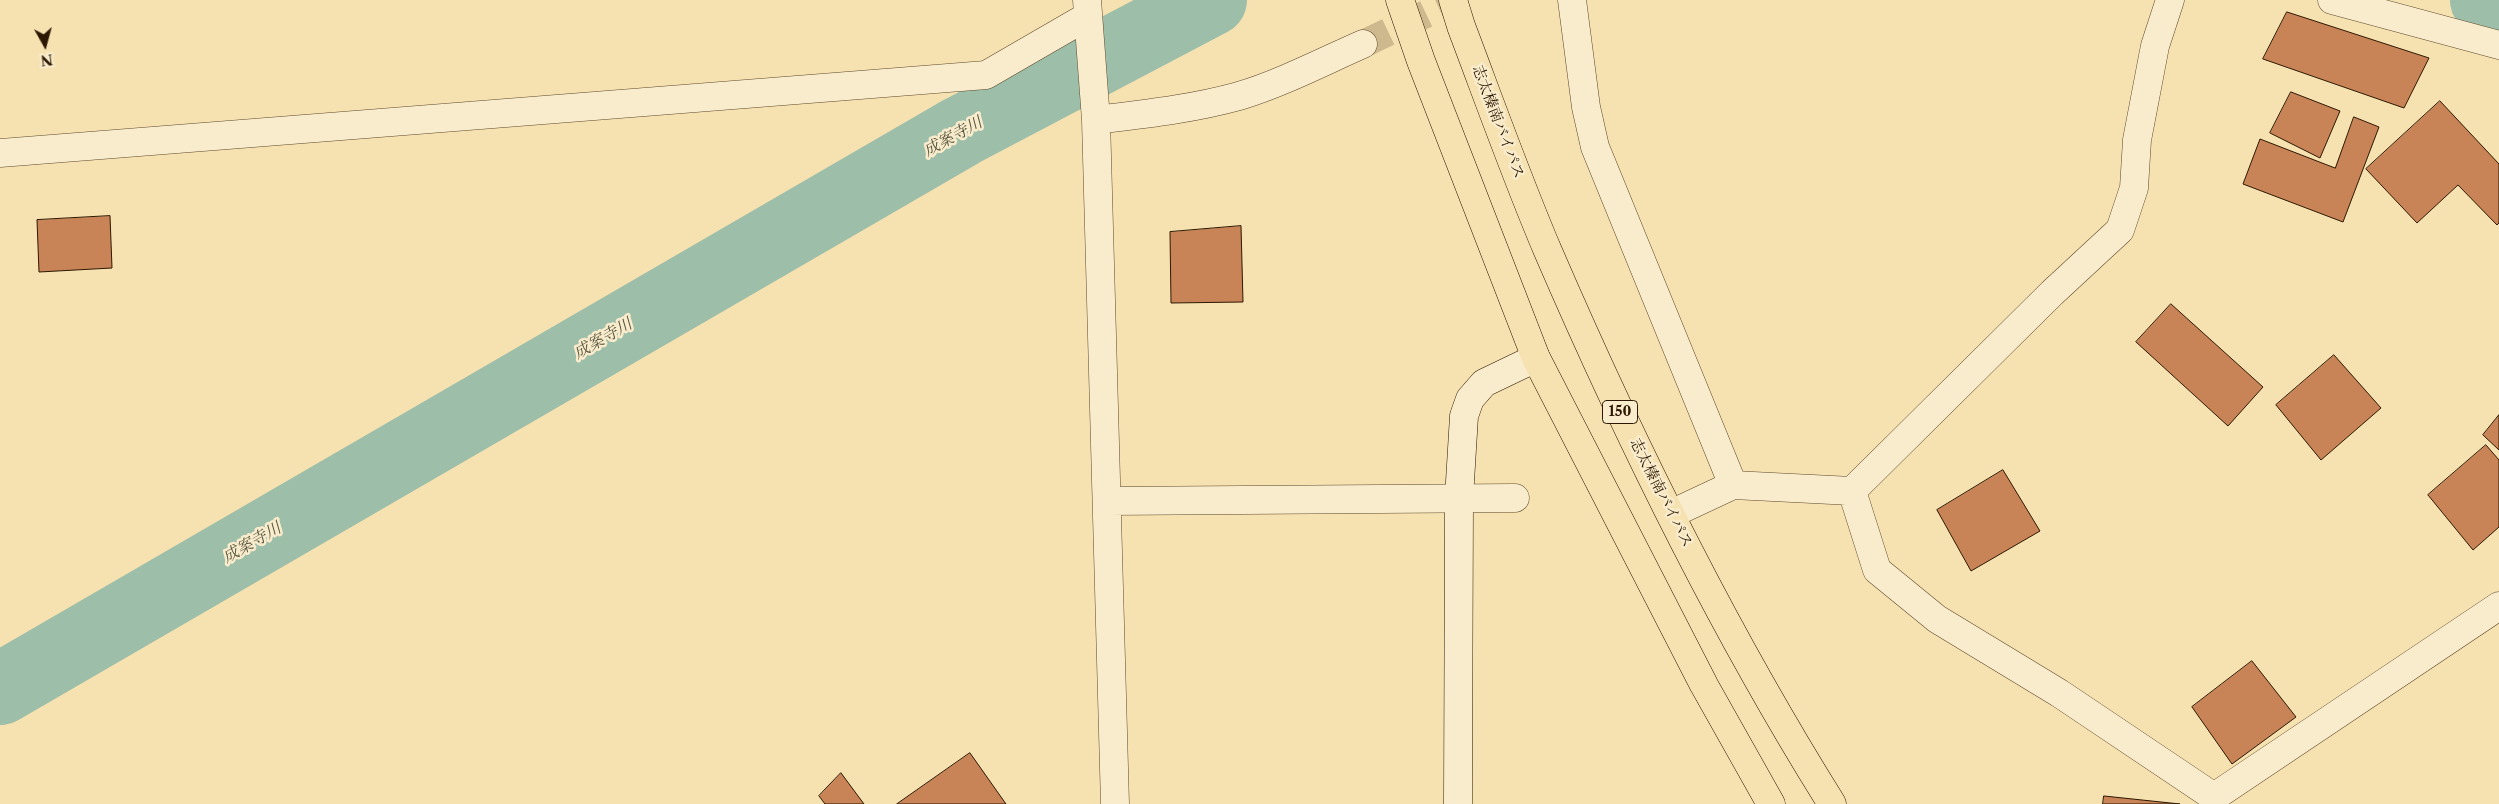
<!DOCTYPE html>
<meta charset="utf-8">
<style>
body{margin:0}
#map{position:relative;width:2499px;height:804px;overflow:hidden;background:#f6e1b1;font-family:"Libre Caslon Text",serif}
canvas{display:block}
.north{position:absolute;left:20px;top:20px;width:50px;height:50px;-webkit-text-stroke:4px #f9eccc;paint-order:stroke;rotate:173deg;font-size:14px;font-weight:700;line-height:20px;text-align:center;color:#2c1800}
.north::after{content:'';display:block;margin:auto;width:18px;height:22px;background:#2c1800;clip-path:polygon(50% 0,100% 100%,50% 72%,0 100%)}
</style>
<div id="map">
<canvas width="2499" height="804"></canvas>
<div class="north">N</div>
</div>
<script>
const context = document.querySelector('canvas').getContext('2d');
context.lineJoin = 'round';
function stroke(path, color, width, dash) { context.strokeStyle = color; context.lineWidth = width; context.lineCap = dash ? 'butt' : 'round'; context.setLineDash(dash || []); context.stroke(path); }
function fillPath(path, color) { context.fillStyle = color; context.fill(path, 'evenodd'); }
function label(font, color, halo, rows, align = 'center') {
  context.font = font + ' "Libre Caslon Text","Noto Serif JP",serif'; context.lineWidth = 5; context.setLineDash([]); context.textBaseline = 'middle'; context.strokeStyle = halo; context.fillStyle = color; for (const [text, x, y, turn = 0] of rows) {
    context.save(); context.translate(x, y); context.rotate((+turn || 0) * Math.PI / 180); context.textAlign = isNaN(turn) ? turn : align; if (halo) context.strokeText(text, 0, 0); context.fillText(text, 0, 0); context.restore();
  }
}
const river = new Path2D(`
 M 2486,0 L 2499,3
 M 0,689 L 962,131 L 1211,0`);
const building = new Path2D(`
 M 2287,12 L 2429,58 L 2404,108 L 2263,59 Z
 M 2291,92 L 2340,111 L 2320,158 L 2270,133 Z
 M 2440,101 L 2499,164 L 2499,223 L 2497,225 L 2458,185 L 2417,223 L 2366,169 Z
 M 2354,117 L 2379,127 L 2343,222 L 2243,184 L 2260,139 L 2335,168 Z
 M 110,216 L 112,268 L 39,272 L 37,220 Z
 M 1241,226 L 1243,302 L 1171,303 L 1170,232 Z
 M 2171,304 L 2263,387 L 2228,426 L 2136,342 Z
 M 2334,355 L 2381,408 L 2321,460 L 2276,405 Z
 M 2499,415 L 2499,450 L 2483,435 Z
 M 2486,445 L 2499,460 L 2499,527 L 2473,550 L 2428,495 Z
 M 2003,470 L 2040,531 L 1971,571 L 1937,510 Z
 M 2252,661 L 2296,717 L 2232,764 L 2192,707 Z
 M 970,753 L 1006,804 L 897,804 Z
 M 841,773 L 864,804 L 825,804 L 819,796 Z
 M 2104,796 L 2180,804 L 2103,804 Z`);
const streetTunnel = new Path2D(`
 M 1363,44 L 1455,0`);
const street = new Path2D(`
 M 1087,0 L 1096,120 L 1115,804
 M 1572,0 L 1586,107 L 1595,147 L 1733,485
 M 2332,0 L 2499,45
 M 1096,120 C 1145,114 1192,109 1239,96 C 1282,83 1322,62 1363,44
 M 0,153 L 986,75 L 1088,16
 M 1852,491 L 1877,570 L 1937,619 L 2059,693 L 2214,797
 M 1108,501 L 1515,498
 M 1671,514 L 1733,485 L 1852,491 L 2052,293 L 2120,230 L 2134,188 L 2137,140 L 2155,46 L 2170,0
 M 2214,797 L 2499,606`);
const secondary = new Path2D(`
 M 1458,804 L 1459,498 L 1464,416 L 1470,399 L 1484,383 L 1536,358`);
const highway = new Path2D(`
 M 1400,0 L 1421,61 L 1536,358 L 1704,685 L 1771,804
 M 1453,0 L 1461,26 C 1489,100 1516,176 1547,249 C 1628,437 1723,630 1832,804`);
const shields = [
 [1620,412,35]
];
const shieldNames = [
 ["150",1620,412]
];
const streetNames = [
 ["志太榛南バイパス",1498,122,69],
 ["志太榛南バイパス",1661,493,63]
];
const waterNames = [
 ["成案寺川",953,137,-29],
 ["成案寺川",603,339,-30],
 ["成案寺川",252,543,-30]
];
stroke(river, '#9dbea8', 72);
fillPath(building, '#c88357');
stroke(building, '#2c1800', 1);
stroke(streetTunnel, '#ceb98e', 28, [28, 14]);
stroke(street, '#5e4a2c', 29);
stroke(secondary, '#2c1800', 29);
stroke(highway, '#2c1800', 29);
stroke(street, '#f9eccc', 28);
stroke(secondary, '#f9eccc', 28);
stroke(highway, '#f6e1b1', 28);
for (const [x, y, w] of shields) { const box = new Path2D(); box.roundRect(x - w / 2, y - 11.5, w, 23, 4); context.fillStyle = '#f9eccc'; context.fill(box); stroke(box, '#2c1800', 1); }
label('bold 14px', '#2c1800', null, shieldNames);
label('15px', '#2c1800', '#f9eccc', streetNames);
label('italic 16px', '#54523b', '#f9eccc', waterNames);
</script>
